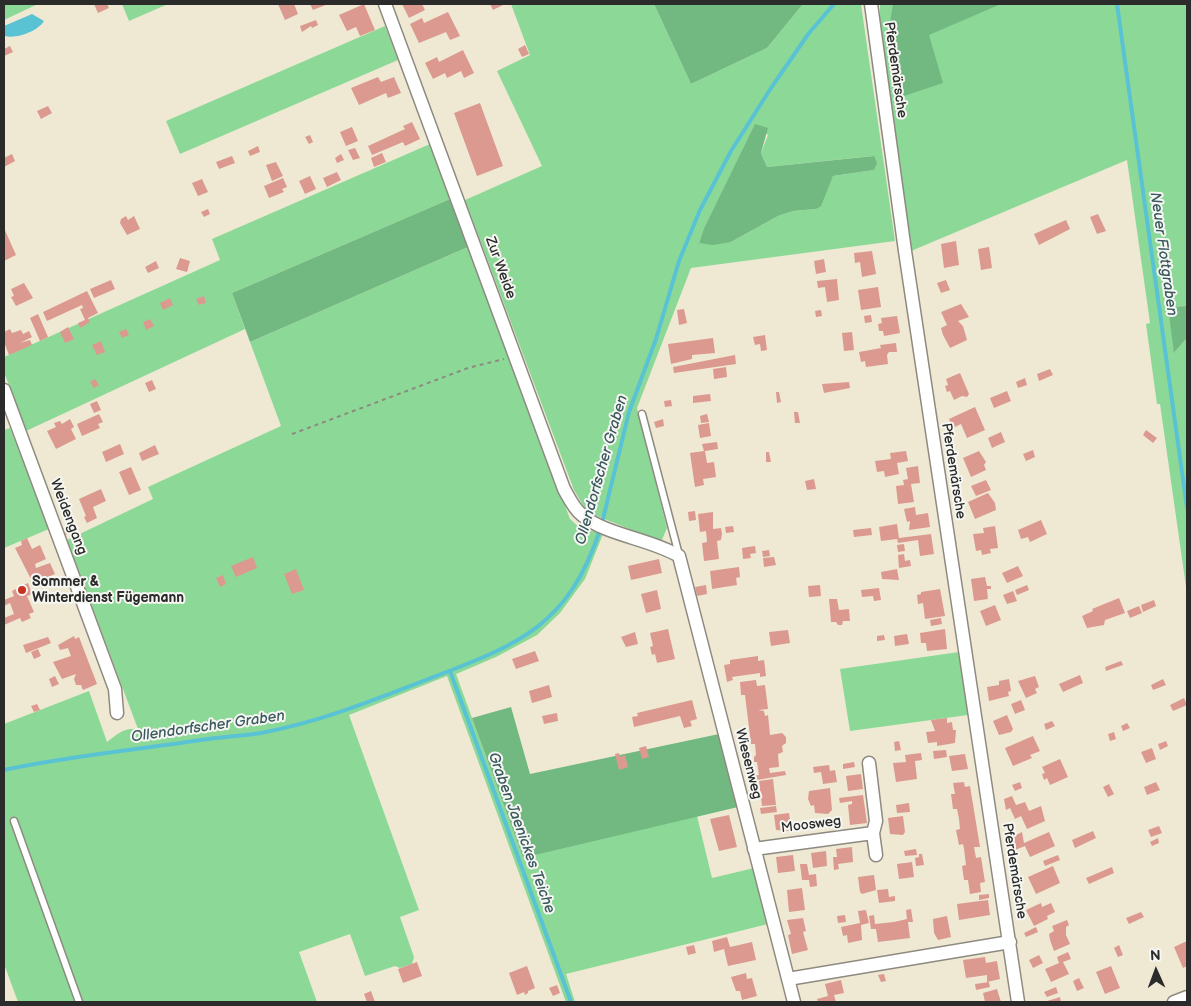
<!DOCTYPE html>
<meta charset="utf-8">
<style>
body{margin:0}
#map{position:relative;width:1191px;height:1006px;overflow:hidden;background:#efe9d4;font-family:"Balsamiq Sans",sans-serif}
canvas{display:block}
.frame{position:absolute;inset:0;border:5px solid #2b2b2b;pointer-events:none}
.north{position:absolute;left:1131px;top:946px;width:50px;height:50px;-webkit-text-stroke:4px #f6f6f2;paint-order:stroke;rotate:358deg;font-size:14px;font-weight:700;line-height:20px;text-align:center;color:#2b2b2b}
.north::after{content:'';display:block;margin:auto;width:18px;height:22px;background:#2b2b2b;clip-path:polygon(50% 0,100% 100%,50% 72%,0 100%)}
</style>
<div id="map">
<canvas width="1191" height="1006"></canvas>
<div class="frame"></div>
<div class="north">N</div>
</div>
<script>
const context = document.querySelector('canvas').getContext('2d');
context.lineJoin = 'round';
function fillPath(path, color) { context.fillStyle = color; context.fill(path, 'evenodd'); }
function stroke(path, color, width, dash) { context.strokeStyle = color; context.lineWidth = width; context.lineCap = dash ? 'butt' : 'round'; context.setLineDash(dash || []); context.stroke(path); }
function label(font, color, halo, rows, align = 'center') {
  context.font = font + ' "Balsamiq Sans",sans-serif'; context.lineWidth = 4; context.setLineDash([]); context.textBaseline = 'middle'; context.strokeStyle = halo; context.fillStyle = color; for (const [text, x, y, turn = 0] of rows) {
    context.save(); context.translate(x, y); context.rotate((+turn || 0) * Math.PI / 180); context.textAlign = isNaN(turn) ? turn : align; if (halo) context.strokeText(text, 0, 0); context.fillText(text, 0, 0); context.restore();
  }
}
const green = new Path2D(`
 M 4,4 L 38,4 L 4,20 Z
 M 122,4 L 168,4 L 129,21 Z
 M 511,4 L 654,4 L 691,84 L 767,48 L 803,4 L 861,4 L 895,241 L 691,268 L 637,408 L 667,528 L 662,540 L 657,540 L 587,512 L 574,490 L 465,200 L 542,166 L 497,71 L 530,55 ZM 755,125 L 768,135 L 761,153 L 767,167 L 873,156 L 874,170 L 833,176 L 816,209 L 793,211 L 778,216 L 731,242 L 699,243 L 704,228 Z
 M 880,4 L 1187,4 L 1187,306 L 1168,307 L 1175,352 L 1187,338 L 1187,594 L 1160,404 L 1157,404 L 1146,324 L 1150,323 L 1127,160 L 911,251 L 880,37 Z
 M 385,26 L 398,60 L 180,154 L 166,121 Z
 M 430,144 L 450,199 L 232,293 L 245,329 L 26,431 L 4,372 L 4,357 L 220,260 L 212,239 Z
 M 468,247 L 570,519 L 580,528 L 603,534 L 585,579 L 560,613 L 537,635 L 496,657 L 456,674 L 523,858 L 697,816 L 712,878 L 754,868 L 768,924 L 566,974 L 575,1002 L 566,1002 L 447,676 L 349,715 L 419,910 L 400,917 L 414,957 L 412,964 L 400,968 L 395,966 L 365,976 L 350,934 L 299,952 L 317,1002 L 18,1002 L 4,964 L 4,724 L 89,691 L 107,742 C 117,734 125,727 138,729 L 67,540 L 153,499 L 148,487 L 281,426 L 250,342 Z
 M 10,428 L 49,529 L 4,548 L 4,430 Z
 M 959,652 L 968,715 L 850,731 L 840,669 Z`);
const forest = new Path2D(`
 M 654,4 L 803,4 L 767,48 L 691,84 Z
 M 893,4 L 1001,4 L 929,35 L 943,83 L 895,99 C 888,67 887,36 893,4 Z
 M 755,124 L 768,128 L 761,153 L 767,167 L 874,156 L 877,163 L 874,170 L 833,176 L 821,206 L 816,209 L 793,211 L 778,216 L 731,242 L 713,245 L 699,243 L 704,228 Z
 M 450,199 L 468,247 L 250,342 L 232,293 Z
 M 1187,306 L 1187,338 L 1174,353 L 1168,307 Z
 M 511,707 L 530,774 L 719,734 L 738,807 L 523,858 L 472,718 Z`);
const water = new Path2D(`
 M 32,14 L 44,21 C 38,31 17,39 5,36 L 4,26 Z`);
const stream = new Path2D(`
 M 1117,4 L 1187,508
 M 602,523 L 629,412 L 656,339 L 679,261 L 700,210 L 731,151 L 771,88 L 809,33 L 834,4
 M 450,671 L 571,1002
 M 4,770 C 69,756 135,750 201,740 C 221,737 242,736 261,733 C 319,722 372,701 426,680 C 516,645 567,629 600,530`);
const building = new Path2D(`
 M 94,4 L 107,4 L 109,8 L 98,13 Z
 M 278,4 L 294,4 L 298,14 L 285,20 Z
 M 310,4 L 328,4 L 313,10 Z
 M 364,4 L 375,30 L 360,36 L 356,27 L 347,31 L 339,15 Z
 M 402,4 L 422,4 L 425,10 L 409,18 Z
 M 490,4 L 505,4 L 493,10 Z
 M 448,12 L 460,36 L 450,40 L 446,32 L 419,43 L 410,24 L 422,18 L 424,23 Z
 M 316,20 L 318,25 L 312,28 L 311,26 L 302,32 L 300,26 Z
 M 525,45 L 529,54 L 522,57 L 518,49 Z
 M 10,46 L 13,52 L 4,56 L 4,49 Z
 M 463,50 L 474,73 L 464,78 L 461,71 L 447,78 L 445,73 L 433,79 L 425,63 L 437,57 L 439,62 Z
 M 378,77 L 381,82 L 394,77 L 401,93 L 388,98 L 386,93 L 359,105 L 351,88 Z
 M 480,103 L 503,166 L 477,176 L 454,113 Z
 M 48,106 L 52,113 L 41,119 L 37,111 Z
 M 412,122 L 420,139 L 405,146 L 403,142 L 372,155 L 368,146 L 405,129 L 403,126 Z
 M 352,127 L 358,141 L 346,146 L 340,132 Z
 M 310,135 L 313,142 L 309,144 L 305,137 Z
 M 258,146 L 260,152 L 250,156 L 248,151 Z
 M 355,148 L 360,158 L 353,160 L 348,150 Z
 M 382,153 L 386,162 L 374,167 L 371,158 Z
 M 12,154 L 15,161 L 4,167 L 4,158 Z
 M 341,154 L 344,160 L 337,163 L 335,158 Z
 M 232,156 L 235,163 L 219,169 L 216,162 Z
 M 276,162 L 283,176 L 272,181 L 266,165 Z
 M 337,172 L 341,180 L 327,187 L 323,178 Z
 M 310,176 L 316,189 L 305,194 L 299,181 Z
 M 283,178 L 287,187 L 282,189 L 284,192 L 269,198 L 264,186 Z
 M 202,179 L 208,192 L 198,196 L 192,183 Z
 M 208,209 L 210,214 L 204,217 L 201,212 Z
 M 1098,214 L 1106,231 L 1097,234 L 1090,217 Z
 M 126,216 L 128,220 L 134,216 L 140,229 L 127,235 L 120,223 L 121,219 Z
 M 1066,220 L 1070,229 L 1039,245 L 1034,234 Z
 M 4,228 L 16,255 L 4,261 Z
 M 956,241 L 959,265 L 944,268 L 941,244 Z
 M 989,247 L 992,268 L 981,270 L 978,249 Z
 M 872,251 L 876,274 L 862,277 L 860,262 L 855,263 L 854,253 Z
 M 180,258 L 190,261 L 187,272 L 176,269 Z
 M 824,259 L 826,272 L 816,274 L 814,261 Z
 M 156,261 L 159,268 L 148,273 L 145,267 Z
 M 837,279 L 839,300 L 827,302 L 825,287 L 818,288 L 817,281 Z
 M 111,280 L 115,289 L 94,298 L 90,289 Z
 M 946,280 L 950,290 L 941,293 L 937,283 Z
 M 24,283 L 33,298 L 16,306 L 11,297 L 14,296 L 11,289 Z
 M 878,287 L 881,307 L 861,310 L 858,290 Z
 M 87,291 L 98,313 L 88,318 L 90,322 L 80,328 L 78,323 L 85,320 L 80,309 L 83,308 L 82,305 L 47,321 L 43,312 Z
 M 204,296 L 206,303 L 199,305 L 196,299 Z
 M 170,298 L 173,305 L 163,310 L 160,303 Z
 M 961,304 L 969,317 L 958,321 L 963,326 L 967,340 L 950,348 L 943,335 L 941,328 L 947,325 L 941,312 Z
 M 684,309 L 687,323 L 679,325 L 677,310 Z
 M 821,310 L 822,316 L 816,317 L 815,311 Z
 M 38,314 L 48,337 L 40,341 L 30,318 Z
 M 871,315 L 872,322 L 865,323 L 864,316 Z
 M 897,316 L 900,333 L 884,336 L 883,331 L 879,331 L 878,324 L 882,323 L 881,318 Z
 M 150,319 L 154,326 L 146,330 L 143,322 Z
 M 68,327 L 74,339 L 65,343 L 60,332 Z
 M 10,329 L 12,333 L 21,330 L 23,334 L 29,331 L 32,337 L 20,343 L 30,340 L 32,345 L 9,355 L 4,342 L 4,332 Z
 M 126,329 L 129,335 L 122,338 L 119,332 Z
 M 852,332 L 854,350 L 844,351 L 842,333 Z
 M 765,335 L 767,350 L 761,351 L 760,344 L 755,345 L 753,337 Z
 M 713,338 L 715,353 L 692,355 L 692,359 L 671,364 L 668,344 Z
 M 101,341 L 105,352 L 97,355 L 92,345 Z
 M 896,343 L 897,352 L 889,352 L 887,355 L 888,364 L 866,367 L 865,361 L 861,362 L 859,352 L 881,348 L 880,345 Z
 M 735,355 L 736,364 L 674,373 L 673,367 Z
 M 726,367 L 727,377 L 714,379 L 713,369 Z
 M 1050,369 L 1053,375 L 1039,381 L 1037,374 Z
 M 960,373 L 969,394 L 967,397 L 962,396 L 954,400 L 950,391 L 947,392 L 945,386 L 948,385 L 946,379 Z
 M 1025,378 L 1027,385 L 1018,388 L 1016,382 Z
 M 95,379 L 99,385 L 94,388 L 90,382 Z
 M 152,380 L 156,389 L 149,392 L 145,383 Z
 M 849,382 L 850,388 L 824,393 L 822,384 Z
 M 1007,391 L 1011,401 L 994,408 L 990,398 Z
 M 776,392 L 779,392 L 781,402 L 777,403 Z
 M 710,394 L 711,401 L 693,403 L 693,396 Z
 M 671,400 L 672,406 L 665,407 L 664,401 Z
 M 97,401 L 101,410 L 94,413 L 90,404 Z
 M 975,407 L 985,430 L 967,438 L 961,424 L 953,428 L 949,419 Z
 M 794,412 L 798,412 L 800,423 L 795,423 Z
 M 99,414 L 103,422 L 98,424 L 100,428 L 82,436 L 77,424 Z
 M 707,414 L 709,422 L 701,423 L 700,416 Z
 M 70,419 L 74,427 L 71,429 L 76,439 L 56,449 L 47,431 L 56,427 L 54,423 L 60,421 L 62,424 Z
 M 663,419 L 664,426 L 656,428 L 654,422 Z
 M 709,423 L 711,436 L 700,438 L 698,425 Z
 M 1146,430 L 1157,438 L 1153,443 L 1143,435 Z
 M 1001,432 L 1005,442 L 992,448 L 988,438 Z
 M 717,442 L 718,449 L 705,451 L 707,463 L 714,462 L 716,477 L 703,479 L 704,485 L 695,487 L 690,453 L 704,451 L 702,444 Z
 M 120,444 L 124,454 L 106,462 L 102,452 Z
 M 155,445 L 159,454 L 142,461 L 139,453 Z
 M 1033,450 L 1035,457 L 1026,461 L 1023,454 Z
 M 906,451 L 908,461 L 897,463 L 899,474 L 885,477 L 884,471 L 877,472 L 875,461 L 891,459 L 890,453 Z
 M 979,451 L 986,462 L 984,465 L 986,470 L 971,477 L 963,458 Z
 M 766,452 L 769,452 L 771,462 L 766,462 Z
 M 918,466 L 920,483 L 911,484 L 914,502 L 898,504 L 896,486 L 904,485 L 903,480 L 908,479 L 906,468 Z
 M 131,467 L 141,490 L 129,495 L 119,472 Z
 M 814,479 L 816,489 L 807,490 L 805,481 Z
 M 986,480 L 991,490 L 976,496 L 971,486 Z
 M 101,489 L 106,501 L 93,507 L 97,518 L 87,523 L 84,517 L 86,516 L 79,499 Z
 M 988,493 L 995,503 L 996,510 L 975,519 L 968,502 Z
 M 915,507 L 916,515 L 928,513 L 930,527 L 909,530 L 910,521 L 907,522 L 904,509 Z
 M 695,511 L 696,520 L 689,521 L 688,512 Z
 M 713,512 L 713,529 L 721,528 L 722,534 L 721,540 L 717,541 L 719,559 L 704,561 L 702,543 L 707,542 L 706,531 L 700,532 L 698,514 Z
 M 1041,520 L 1047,534 L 1030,542 L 1028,537 L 1021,539 L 1018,530 Z
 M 74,524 L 77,530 L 65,535 L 63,528 Z
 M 897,524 L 899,538 L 931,534 L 934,554 L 920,556 L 918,540 L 898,543 L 897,539 L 881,541 L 879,527 Z
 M 733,526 L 734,532 L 726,533 L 725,527 Z
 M 995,526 L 998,548 L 990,549 L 991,553 L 982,555 L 981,550 L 976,551 L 973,534 L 984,533 L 983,528 Z
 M 871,528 L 872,535 L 854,537 L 853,530 Z
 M 27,538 L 32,549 L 40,545 L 46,559 L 35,564 L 36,568 L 50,563 L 55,574 L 48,577 L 50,581 L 35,587 L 15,548 L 22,545 L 21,541 Z
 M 904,544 L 905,551 L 898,552 L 897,545 Z
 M 755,546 L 756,553 L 750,554 L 751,558 L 743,559 L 742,548 Z
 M 769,550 L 770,556 L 763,557 L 762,551 Z
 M 904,554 L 905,561 L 910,560 L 911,566 L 899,568 L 898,555 Z
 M 253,557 L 257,568 L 236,577 L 231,566 Z
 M 774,557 L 776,565 L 764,567 L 763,558 Z
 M 659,559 L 662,573 L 631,580 L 628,566 Z
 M 1018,566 L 1023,576 L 1007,583 L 1002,573 Z
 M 739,567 L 740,577 L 736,578 L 737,585 L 712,589 L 710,571 Z
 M 296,569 L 304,590 L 292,594 L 284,574 Z
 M 897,569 L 899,580 L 882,579 L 881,572 Z
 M 223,575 L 226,584 L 220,587 L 216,578 Z
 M 985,577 L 987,586 L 991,586 L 991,589 L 987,589 L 988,599 L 974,601 L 971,579 Z
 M 28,583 L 32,594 L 27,596 L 34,612 L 29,614 L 31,618 L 22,622 L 20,618 L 4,625 L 4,618 L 14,614 L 10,603 L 4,606 L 4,600 L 14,596 L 12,591 Z
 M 706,585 L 707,594 L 697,596 L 695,587 Z
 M 820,585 L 821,596 L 809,597 L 808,586 Z
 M 1027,585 L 1029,590 L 1017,595 L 1015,590 Z
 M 879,588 L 881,600 L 874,601 L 873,596 L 862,597 L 861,590 Z
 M 940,589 L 945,616 L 925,619 L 923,603 L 918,604 L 917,595 L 921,594 L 921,592 Z
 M 657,590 L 661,609 L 646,613 L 641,594 Z
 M 1013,591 L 1017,601 L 1007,604 L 1003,595 Z
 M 1119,598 L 1125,613 L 1105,620 L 1104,625 L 1087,628 L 1082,616 L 1093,611 L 1092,609 Z
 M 829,599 L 837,599 L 839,610 L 849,609 L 850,621 L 843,621 L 842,625 L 838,625 L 836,622 L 831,622 Z
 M 1154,600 L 1156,606 L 1143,612 L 1141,605 Z
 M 995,605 L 1001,620 L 986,626 L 980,611 Z
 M 1139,606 L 1142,613 L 1130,618 L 1127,611 Z
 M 941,618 L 942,624 L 931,626 L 930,620 Z
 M 668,629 L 675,659 L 657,663 L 655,654 L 652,655 L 650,647 L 653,646 L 650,633 Z
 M 945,629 L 947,649 L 927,651 L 926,643 L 921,643 L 920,633 Z
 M 788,630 L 790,643 L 771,646 L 769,632 Z
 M 635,632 L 638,644 L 626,647 L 621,637 Z
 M 907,634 L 909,644 L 895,646 L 894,636 Z
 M 884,635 L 885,640 L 877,641 L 877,636 Z
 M 74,636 L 75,639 L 79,637 L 97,684 L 83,690 L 81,685 L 76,685 L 74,679 L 76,674 L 62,679 L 53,662 L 71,656 L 68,648 L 60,650 L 58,645 Z
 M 48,637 L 51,643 L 26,653 L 23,645 Z
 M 38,649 L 41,656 L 34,659 L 31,652 Z
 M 535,651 L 539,661 L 516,669 L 512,659 Z
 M 758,656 L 758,661 L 764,660 L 766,676 L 760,677 L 760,673 L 732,677 L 733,680 L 727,682 L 724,665 L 730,664 L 730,660 Z
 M 1121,661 L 1123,665 L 1106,671 L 1105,667 Z
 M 1080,675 L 1083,683 L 1063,692 L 1059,684 Z
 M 55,676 L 59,684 L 52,687 L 49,679 Z
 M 1035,676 L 1039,687 L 1035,689 L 1037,693 L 1026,698 L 1018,681 Z
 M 1009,679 L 1011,691 L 1008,692 L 1009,696 L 989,701 L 987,687 L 999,685 L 999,681 Z
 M 1163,679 L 1166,685 L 1153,690 L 1151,685 Z
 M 756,680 L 757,686 L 765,685 L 768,709 L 758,710 L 764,711 L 765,716 L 768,715 L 770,735 L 782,733 L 786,737 L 786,743 L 782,746 L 783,752 L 778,754 L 779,767 L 769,768 L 770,773 L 785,771 L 786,775 L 751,781 L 750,776 L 759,775 L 757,762 L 754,762 L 754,757 L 756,755 L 755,744 L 751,744 L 745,695 L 741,695 L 740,682 Z
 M 549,685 L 552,697 L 532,703 L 529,691 Z
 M 1184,698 L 1187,705 L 1173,711 L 1170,705 Z
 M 692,700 L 697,719 L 690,721 L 692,726 L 684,728 L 680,716 L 634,727 L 632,717 L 638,716 L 637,713 Z
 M 1021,700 L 1025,710 L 1015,714 L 1011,704 Z
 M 37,704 L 40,710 L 34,712 L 31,706 Z
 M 557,713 L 558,721 L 544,724 L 542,716 Z
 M 1007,715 L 1013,729 L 1011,732 L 999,735 L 993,721 Z
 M 947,718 L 947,723 L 952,722 L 953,730 L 956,730 L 955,743 L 937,746 L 937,742 L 928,743 L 926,732 L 935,731 L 931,720 Z
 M 1052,721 L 1055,726 L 1046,730 L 1044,724 Z
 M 1127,723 L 1130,728 L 1123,731 L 1121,726 Z
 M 1114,732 L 1116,739 L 1110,741 L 1108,734 Z
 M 1033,736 L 1040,751 L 1030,755 L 1032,758 L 1013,766 L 1005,748 Z
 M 899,741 L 901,750 L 895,751 L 894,742 Z
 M 1166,741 L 1168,746 L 1160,750 L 1158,744 Z
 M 646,746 L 649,757 L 642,759 L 639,748 Z
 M 1152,748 L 1156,759 L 1146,763 L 1141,752 Z
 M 946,750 L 947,757 L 934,759 L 933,751 Z
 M 619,753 L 620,757 L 625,755 L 628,767 L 619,770 L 615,754 Z
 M 921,753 L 922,760 L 915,761 L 917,779 L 896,782 L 893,763 L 906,762 L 905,755 Z
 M 965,754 L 968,769 L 952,771 L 949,756 Z
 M 1060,759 L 1068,777 L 1050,785 L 1047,778 L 1044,780 L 1042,774 L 1045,773 L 1042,767 Z
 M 854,762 L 855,767 L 843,769 L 843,764 Z
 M 829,765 L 830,771 L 835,770 L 837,782 L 823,784 L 821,772 L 814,773 L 813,767 Z
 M 861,774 L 863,789 L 848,791 L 846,776 Z
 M 773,779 L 776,805 L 762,806 L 759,781 Z
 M 964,782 L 965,787 L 970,786 L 980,847 L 974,847 L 976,858 L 981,857 L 985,882 L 980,883 L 981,892 L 970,894 L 968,880 L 964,880 L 962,866 L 966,865 L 964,849 L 963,844 L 959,845 L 956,830 L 960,829 L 959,819 L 957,809 L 953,809 L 951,794 L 955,794 L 953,783 Z
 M 1020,782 L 1022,788 L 1015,791 L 1012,785 Z
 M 1156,782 L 1160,790 L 1147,795 L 1144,787 Z
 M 1109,784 L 1114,794 L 1108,797 L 1103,787 Z
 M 830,788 L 832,810 L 828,814 L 815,813 L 814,805 L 811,806 L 808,799 L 809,791 Z
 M 863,795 L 867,823 L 850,825 L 848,805 L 852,804 L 852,801 L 840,803 L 839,798 Z
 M 1012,796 L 1016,805 L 1025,802 L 1029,811 L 1041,806 L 1045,821 L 1027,829 L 1021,816 L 1015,819 L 1010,808 L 1006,810 L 1004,799 Z
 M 909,803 L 910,812 L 897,813 L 896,805 Z
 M 776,806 L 777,812 L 761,814 L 760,808 Z
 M 789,813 L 791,828 L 789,831 L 776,830 L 774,815 Z
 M 729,815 L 737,847 L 719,851 L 710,819 Z
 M 903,816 L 905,832 L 903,835 L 890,834 L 888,818 Z
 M 1159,826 L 1162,833 L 1151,837 L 1148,830 Z
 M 1014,831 L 1016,835 L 1022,832 L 1024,843 L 1049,832 L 1055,846 L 1030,857 L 1025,846 L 1015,850 L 1008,834 Z
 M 1093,831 L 1096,838 L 1075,848 L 1072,840 Z
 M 1158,838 L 1159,843 L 1152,846 L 1150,842 Z
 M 852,847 L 853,862 L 838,864 L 839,869 L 834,870 L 833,857 L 837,857 L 836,849 Z
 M 916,849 L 917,855 L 905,856 L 904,851 Z
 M 826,851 L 827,866 L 813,868 L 811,853 Z
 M 919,854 L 922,854 L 924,865 L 916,866 L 915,858 L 919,857 Z
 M 793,855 L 795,871 L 778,873 L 776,857 Z
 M 1058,855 L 1060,860 L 1045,866 L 1043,861 Z
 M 912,862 L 914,877 L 899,879 L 897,864 Z
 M 800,864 L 807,864 L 809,875 L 816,874 L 817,886 L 810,887 L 809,880 L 802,880 Z
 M 1053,866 L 1060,883 L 1036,894 L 1028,877 Z
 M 1112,867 L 1114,873 L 1089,884 L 1086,878 Z
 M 874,875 L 876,890 L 862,894 L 860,892 L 858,877 Z
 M 802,888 L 805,910 L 789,912 L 787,890 Z
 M 888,889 L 889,897 L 895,896 L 895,901 L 879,903 L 877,890 Z
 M 989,894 L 989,898 L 979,900 L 979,895 Z
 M 988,900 L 990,915 L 959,920 L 957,904 Z
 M 1041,903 L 1042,907 L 1051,903 L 1055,912 L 1047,916 L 1048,919 L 1034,926 L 1026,910 Z
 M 911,909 L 913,922 L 908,922 L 910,938 L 878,942 L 876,929 L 871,929 L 869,916 L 874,915 L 875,924 L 894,922 L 907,919 L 906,910 Z
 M 866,910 L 869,923 L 861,925 L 862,940 L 848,943 L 847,935 L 843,936 L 841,927 L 860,923 L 858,911 Z
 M 1141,912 L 1144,917 L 1129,924 L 1126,918 Z
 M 845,915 L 846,922 L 838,923 L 837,916 Z
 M 947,916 L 951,937 L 938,940 L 934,933 L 933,919 Z
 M 803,918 L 806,931 L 803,932 L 808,950 L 792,954 L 788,935 L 791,934 L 787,920 Z
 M 1067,920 L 1069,925 L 1066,927 L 1066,935 L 1070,944 L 1054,951 L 1050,940 L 1049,934 L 1054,931 L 1052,926 Z
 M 1036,927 L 1038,932 L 1026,937 L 1024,933 Z
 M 727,937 L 730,947 L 752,942 L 756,960 L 728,966 L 724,949 L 714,952 L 712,941 Z
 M 1187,941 L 1187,966 L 1183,968 L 1174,947 Z
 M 694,945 L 696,953 L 688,955 L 686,947 Z
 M 1119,945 L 1123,955 L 1118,957 L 1114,948 Z
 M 1068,952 L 1071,959 L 1063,962 L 1069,974 L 1051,982 L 1045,969 L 1059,963 L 1057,957 Z
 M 1039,955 L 1043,963 L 1033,968 L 1029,960 Z
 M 985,957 L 986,963 L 997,961 L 1000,979 L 987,982 L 987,975 L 966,978 L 963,960 Z
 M 417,962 L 422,976 L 403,983 L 398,969 Z
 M 527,966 L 535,988 L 528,991 L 528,993 L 525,995 L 524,992 L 517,995 L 509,973 Z
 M 1111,966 L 1120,988 L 1105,994 L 1096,972 Z
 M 746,973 L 747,979 L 752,978 L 757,996 L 742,1000 L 740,991 L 736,991 L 731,977 Z
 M 884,974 L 886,981 L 881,982 L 878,975 Z
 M 1079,978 L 1084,988 L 1077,991 L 1073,981 Z
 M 841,980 L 844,993 L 834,995 L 836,1002 L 818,1002 L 817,999 L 828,996 L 825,984 Z
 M 989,982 L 990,987 L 976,990 L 975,984 Z
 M 557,985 L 560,993 L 553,996 L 549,988 Z
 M 1056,987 L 1058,993 L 1047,997 L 1044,992 Z
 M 997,989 L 1001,1002 L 985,1002 L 983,993 Z
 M 371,991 L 375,1002 L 367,1002 L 364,994 Z
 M 1060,997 L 1061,1002 L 1044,1002 Z`);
const path = new Path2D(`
 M 292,434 L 468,368 L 504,359`);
const service = new Path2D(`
 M 642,414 L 679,555
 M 14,821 L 79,1002`);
const minor = new Path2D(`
 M 385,4 L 564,489 C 569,498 574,509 582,515 C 605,535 651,539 679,556 L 794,1002
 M 871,4 L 905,251 L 1018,1002
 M 4,390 L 115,689 L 117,713
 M 869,763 L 876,821 L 873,833 L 876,855
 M 754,849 L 873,833
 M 788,979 L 1010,942
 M 1174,1002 L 1187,997`);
const markers = [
 [22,590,5,"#c8321e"]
];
const streetNames = [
 ["Pferdemärsche",895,70,82],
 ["Zur Weide",500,268,70],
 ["Pferdemärsche",953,471,81],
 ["Weidengang",68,517,69],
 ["Wiesenweg",748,764,76],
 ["Moosweg",811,825,-7],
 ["Pferdemärsche",1014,871,81]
];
const poiNames = [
 ["Sommer &",32,582],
 ["Winterdienst Fügemann",32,598]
];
const waterNames = [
 ["Neuer Flottgraben",1163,254,82],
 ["Ollendorfscher Graben",602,470,-74],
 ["Ollendorfscher Graben",208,727,-8],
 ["Graben Jaenickes Teiche",521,833,70]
];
fillPath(green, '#8cd997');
fillPath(forest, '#71b980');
fillPath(water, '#59c3d4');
stroke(stream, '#59c3d4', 4);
fillPath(building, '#db9990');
stroke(service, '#8d8a80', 9);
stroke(minor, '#8d8a80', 15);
stroke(path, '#8d8a80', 2, [4, 4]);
stroke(service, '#fff', 6);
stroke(minor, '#fff', 12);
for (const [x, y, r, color] of markers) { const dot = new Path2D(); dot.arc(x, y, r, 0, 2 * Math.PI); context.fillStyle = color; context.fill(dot); stroke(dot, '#f6f6f2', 2); }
label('14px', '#2b2b2b', '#f6f6f2', streetNames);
label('bold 14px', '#2b2b2b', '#f6f6f2', poiNames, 'left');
label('italic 15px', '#39595e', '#f6f6f2', waterNames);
</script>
